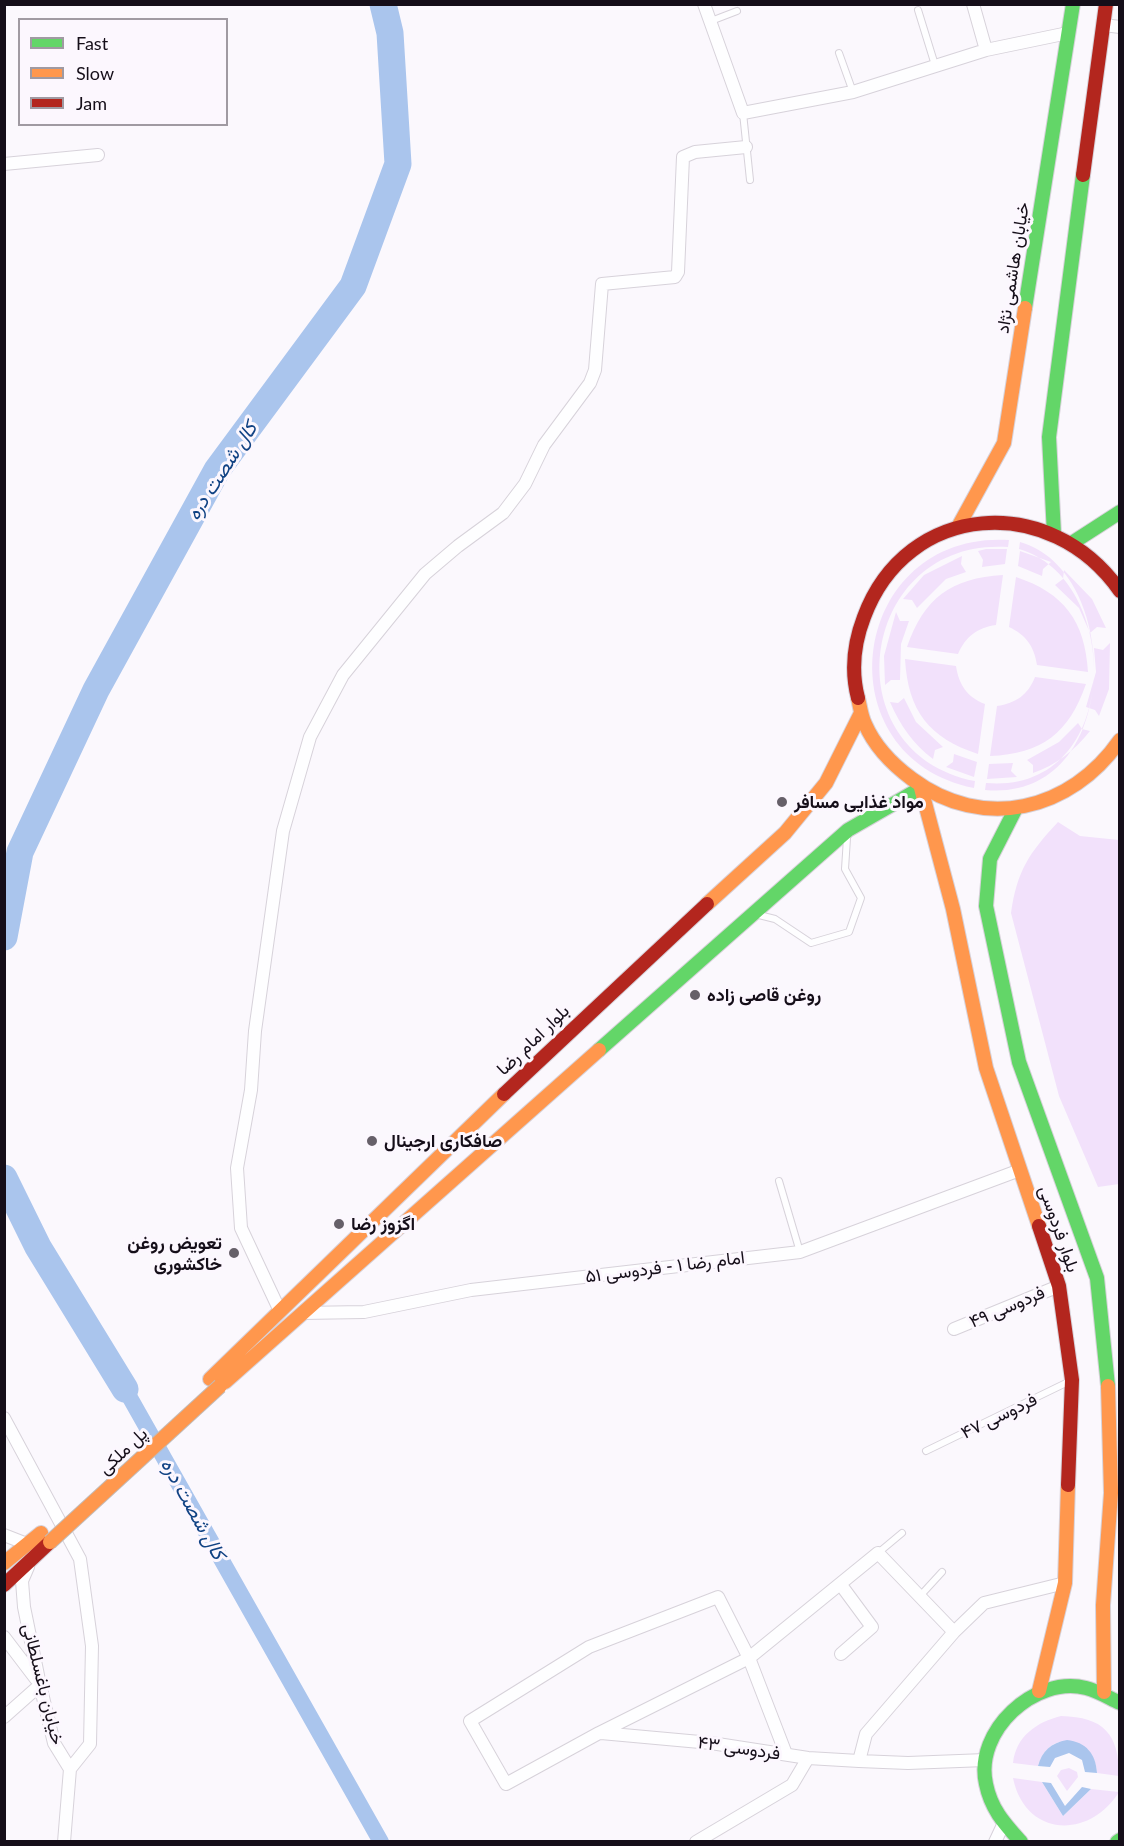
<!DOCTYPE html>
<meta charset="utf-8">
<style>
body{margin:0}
#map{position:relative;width:1124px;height:1846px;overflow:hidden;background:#fbf8fd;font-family:Lato,sans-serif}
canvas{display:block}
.frame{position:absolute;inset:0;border:6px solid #150e19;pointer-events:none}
.legend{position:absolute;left:18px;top:18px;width:210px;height:108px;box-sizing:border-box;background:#fcf7fe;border:2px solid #a09aa2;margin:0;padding:8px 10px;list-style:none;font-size:18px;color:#150e19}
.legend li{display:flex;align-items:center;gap:12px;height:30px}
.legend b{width:30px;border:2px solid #a09aa2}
</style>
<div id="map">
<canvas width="1124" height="1846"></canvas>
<div class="frame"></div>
<ul class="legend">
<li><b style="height:8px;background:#63d668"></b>Fast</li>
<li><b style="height:8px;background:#ff974d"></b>Slow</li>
<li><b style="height:8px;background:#b3261e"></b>Jam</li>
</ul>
</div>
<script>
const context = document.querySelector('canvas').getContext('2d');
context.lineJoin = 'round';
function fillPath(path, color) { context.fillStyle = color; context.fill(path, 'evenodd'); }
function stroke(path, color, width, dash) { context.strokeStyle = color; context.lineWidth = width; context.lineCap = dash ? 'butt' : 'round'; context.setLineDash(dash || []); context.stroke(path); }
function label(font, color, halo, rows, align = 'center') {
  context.font = font + ' Lato,Vazirmatn,sans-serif'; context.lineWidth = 6; context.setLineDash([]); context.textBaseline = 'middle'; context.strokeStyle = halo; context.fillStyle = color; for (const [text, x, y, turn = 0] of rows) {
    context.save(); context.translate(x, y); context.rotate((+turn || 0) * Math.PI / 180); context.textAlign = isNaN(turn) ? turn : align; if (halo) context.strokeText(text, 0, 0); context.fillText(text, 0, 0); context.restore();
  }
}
const green = new Path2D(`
 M 1009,540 L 1008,547 C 859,537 829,752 975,781 L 974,788 C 819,756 850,530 1009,540 Z
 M 1020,542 C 1124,571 1124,803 985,790 L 986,783 C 1124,795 1124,579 1019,549 Z
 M 986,549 L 1007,549 L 1005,564 L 982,567 L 983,560 L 978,551 Z
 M 1020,551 L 1051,562 L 1043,569 L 1042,576 L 1018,566 Z
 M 962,556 L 961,564 L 966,572 L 946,579 L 917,608 L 912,600 L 903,599 L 924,575 Z
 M 1064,570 L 1092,599 L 1106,628 L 1097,627 L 1090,633 L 1079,608 L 1055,585 L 1063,579 Z
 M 1003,575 L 996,625 C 977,628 966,636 958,654 L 907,647 C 924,598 951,578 1003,575 Z
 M 1016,577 C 1064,593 1085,621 1088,672 L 1037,665 C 1034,646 1026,635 1009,627 Z
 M 896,612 L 900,621 L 909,621 L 901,644 L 900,680 L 891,680 L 885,685 L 884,656 Z
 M 1110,643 L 1109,689 L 1099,716 L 1095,710 L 1086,707 L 1096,672 L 1094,648 L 1103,650 Z
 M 905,659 L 956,666 C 959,685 967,697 985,704 L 978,754 C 929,738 908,711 905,659 Z
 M 1035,677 L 1086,684 C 1069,733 1042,754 990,756 L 997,706 C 1016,703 1028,695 1035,677 Z
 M 904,698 L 916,722 L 943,747 L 935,750 L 933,759 C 913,744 900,725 890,702 L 898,703 Z
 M 1078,723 L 1082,729 L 1090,731 C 1074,751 1056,765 1033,773 L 1033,765 L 1027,760 L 1059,742 Z
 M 954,754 L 977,762 L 974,777 L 946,767 L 953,762 Z
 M 1013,763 L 1011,771 L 1017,777 L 987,779 L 989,764 Z
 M 1058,822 L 1080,836 L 1119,840 L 1119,1184 L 1098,1187 L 1059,1096 L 1011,913 C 1017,871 1029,853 1058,822 Z
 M 1061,1716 C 1104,1717 1119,1734 1119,1776 L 1097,1773 C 1095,1736 1049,1728 1038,1766 L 1013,1763 C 1016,1736 1037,1722 1061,1716 Z
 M 1069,1768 L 1077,1772 L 1078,1777 L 1067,1791 L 1057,1776 L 1061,1770 Z
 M 1013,1778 L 1042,1782 L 1063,1816 L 1091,1789 L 1119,1792 C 1089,1840 1025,1837 1013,1778 Z`);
const water = new Path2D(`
 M 1067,1740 C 1086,1742 1096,1754 1097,1773 L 1085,1772 L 1082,1760 L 1069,1753 L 1055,1758 L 1050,1767 L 1038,1766 C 1042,1751 1051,1743 1067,1740 Z
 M 1042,1782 L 1051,1783 L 1065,1806 L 1082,1787 L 1091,1789 L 1063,1816 Z`);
const canal = new Path2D(`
 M 125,1389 L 381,1842`);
const river = new Path2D(`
 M 4,937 L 20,852 L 96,690 L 217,470 L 353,286 L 398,164 L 390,33 L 383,4
 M 4,1178 L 38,1247 L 125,1389`);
const lane = new Path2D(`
 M 918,10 L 935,65
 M 711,21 L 737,11
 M 839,53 L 853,92
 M 743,113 L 750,180
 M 759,915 L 775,919 L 811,943 L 849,932 L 861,898 L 845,869 L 847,838
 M 779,1181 L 800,1252
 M 926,1451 L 1068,1382
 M 878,1553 L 902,1533
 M 920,1596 L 942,1572`);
const street = new Path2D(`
 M 704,4 L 743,113 L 853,92 L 986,50 L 1068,33
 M 973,4 L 986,50
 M 1104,25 L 1120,27
 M 4,164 L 98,155
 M 279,1309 L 241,1228 L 237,1168 L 251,1090 L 255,1031 L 283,831 L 310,737 L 343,675 L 425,574 L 458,546 L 503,513 L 525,484 L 544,445 L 590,383 L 595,370 L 602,284 L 675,277 L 678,272 L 683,157 L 695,152 L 746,147
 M 302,1313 L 364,1312 L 471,1290 L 800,1252 L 1020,1170
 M 954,1329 L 1059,1286
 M 4,1418 L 80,1559 L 92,1646 L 90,1744 L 70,1769
 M 4,1535 L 27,1544
 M 28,1567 L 22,1581 L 24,1607 L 40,1685 L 54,1743 L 70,1769 L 64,1842
 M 841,1585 L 872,1627 L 841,1654
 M 4,1637 L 36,1679
 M 4,1717 L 40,1685
 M 601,1733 L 711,1743 L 808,1758 L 859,1761 L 908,1763 L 985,1760
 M 786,1754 L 749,1658 L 718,1597 L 589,1647 L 470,1721 L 506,1784 L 599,1733 L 749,1658 L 878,1553 L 954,1632
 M 859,1761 L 866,1734 L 954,1632 L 984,1603 L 1065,1583
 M 696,1842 L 792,1785 L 808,1758
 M 995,1842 L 1003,1825`);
const fast = new Path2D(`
 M 1025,308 L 1073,4
 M 1054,534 L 1049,437 L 1083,175
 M 1072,543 L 1120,512
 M 1016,808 L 990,859 L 986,906 L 1019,1062 L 1097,1278 L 1108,1386
 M 599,1050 L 848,830 L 921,788
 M 1021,1842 C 1004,1823 991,1809 986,1784 C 974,1731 1035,1675 1086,1688 C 1098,1691 1109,1698 1120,1703
 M 1117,1842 L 1120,1840`);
const slow = new Path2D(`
 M 958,527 L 1004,443 L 1025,308
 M 858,698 C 860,706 861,716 865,724 C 875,747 893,765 912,779 C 983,832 1071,811 1120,740
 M 921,788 L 953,909 L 986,1068 L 1039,1226
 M 707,904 L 785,833 L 826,783 L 861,713
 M 210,1379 L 504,1094
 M 225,1382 L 599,1050
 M 4,1563 L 41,1533
 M 1039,1691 L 1065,1583 L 1068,1485
 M 1104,1692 L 1103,1605 L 1111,1493 L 1108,1386`);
const jam = new Path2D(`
 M 1083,175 L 1106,4
 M 858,698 C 851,671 854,643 864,617 C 907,501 1051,492 1120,591
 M 504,1094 L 707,904
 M 1039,1226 L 1059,1286 L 1072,1380 L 1068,1485
 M 4,1585 L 50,1542`);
const slowBridge = new Path2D(`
 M 50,1542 L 220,1386`);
const markers = [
 [782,802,6,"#666069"],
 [695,995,6,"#666069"],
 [372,1141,6,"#666069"],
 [339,1224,6,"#666069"],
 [234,1253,6,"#666069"]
];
const streetNames = [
 ["خیابان هاشمی نژاد",1013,268,-81],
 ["بلوار امام رضا",533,1040,-44],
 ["بلوار فردوسی",1059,1229,71],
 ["امام رضا ۱ - فردوسی ۵۱",665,1267,-7],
 ["فردوسی ۴۹",1007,1307,-23],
 ["فردوسی ۴۷",999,1416,-26],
 ["پل ملکی",123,1451,-43],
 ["خیابان باغسلطانی",43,1684,76],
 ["فردوسی ۴۳",739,1748,8]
];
const poiNames = [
 ["مواد غذایی مسافر",794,802],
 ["روغن قاصی زاده",707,995],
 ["صافکاری ارجینال",384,1141],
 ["اگزوز رضا",351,1224],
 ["تعویض روغن",222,1243,"right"],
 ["خاکشوری",222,1264,"right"]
];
const waterNames = [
 ["کال شصت دره",222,471,-57],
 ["کال شصت دره",193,1509,61]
];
fillPath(green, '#f2e1fb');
fillPath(water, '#aac5ed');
stroke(canal, '#aac5ed', 16);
stroke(river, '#aac5ed', 27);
stroke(lane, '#d7d2da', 8);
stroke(street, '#d7d2da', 14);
stroke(fast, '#d7d2da', 16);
stroke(slow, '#d7d2da', 16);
stroke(jam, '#d7d2da', 16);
stroke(lane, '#fefeff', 6);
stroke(street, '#fefeff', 12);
stroke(fast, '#63d668', 14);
stroke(slow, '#ff974d', 14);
stroke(jam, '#b3261e', 14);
stroke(slowBridge, '#c3bbb7', 16, []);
stroke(slowBridge, '#ff974d', 14);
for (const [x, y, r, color] of markers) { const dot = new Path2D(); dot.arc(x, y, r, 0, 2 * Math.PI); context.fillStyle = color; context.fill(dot); stroke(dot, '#fcf7fe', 2); }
label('18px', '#150e19', '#fcf7fe', streetNames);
label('bold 18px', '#150e19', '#fcf7fe', poiNames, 'left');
label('italic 20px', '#114384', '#fcf7fe', waterNames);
</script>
